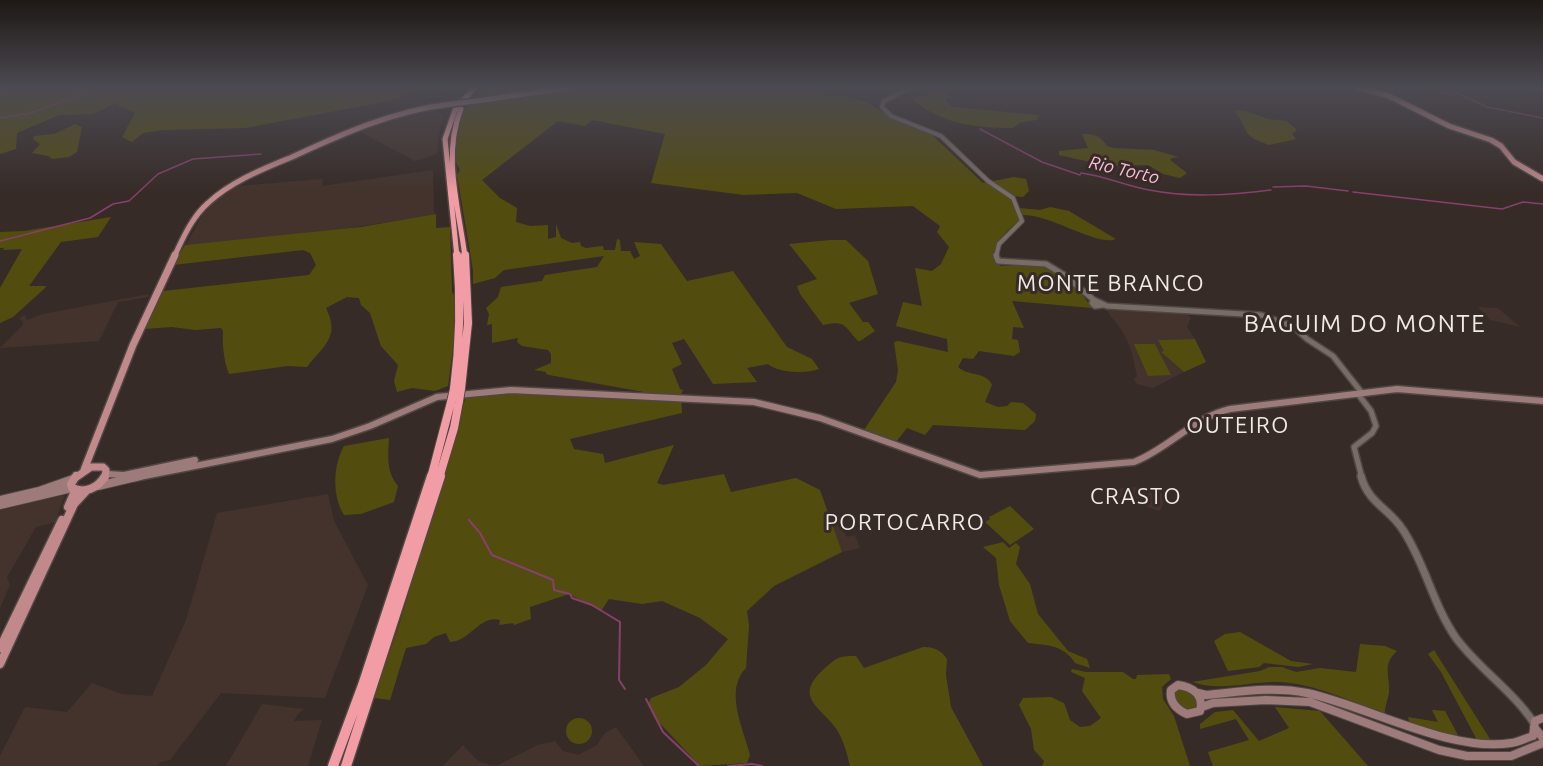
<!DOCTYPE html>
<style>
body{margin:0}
canvas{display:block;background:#362b27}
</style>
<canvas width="1543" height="766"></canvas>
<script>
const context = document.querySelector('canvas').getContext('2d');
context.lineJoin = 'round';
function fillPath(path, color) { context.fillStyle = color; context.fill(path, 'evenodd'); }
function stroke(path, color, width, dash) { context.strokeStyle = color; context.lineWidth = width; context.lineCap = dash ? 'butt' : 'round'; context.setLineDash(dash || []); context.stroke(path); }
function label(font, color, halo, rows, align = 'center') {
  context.font = font + ' Ubuntu,sans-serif'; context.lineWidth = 6; context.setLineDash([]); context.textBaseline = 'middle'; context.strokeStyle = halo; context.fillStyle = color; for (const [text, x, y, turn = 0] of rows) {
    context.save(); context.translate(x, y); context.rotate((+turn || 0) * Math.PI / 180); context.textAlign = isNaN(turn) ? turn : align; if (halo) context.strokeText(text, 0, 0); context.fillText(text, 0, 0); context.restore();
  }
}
const built = new Path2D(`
 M 421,109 L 432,110 L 444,116 L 438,138 L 437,154 L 415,161 L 355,129 Z
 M 433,170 L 434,215 L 316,233 L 186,245 L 203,214 L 216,200 L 237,186 L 323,179 L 322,186 Z
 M 149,294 L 148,297 L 118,302 L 99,341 L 0,348 L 22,326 L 23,322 L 19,318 L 25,315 L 27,320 L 43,314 Z
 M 1478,307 L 1498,308 L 1520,327 L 1490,320 Z
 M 1106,310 L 1184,314 L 1191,317 L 1187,327 L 1195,339 L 1159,340 L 1165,351 L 1162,353 L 1184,372 L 1153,388 L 1137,384 L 1134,379 L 1137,376 L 1131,349 L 1123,332 Z
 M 1145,486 L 1167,495 L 1160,511 L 1114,496 L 1117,493 L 1115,489 Z
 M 328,494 L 334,521 L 368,585 L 325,698 L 221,693 L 170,760 L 161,762 L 157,766 L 0,766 L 0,756 L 25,707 L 67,712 L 92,683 L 122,694 L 152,696 L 186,620 L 217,513 Z
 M 65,495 L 55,522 L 36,527 L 7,577 L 10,585 L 0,608 L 0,508 Z
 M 838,522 L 847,537 L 855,535 L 860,548 L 842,552 L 830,523 Z
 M 262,704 L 304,709 L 298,714 L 294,721 L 322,720 L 308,766 L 226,766 Z
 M 616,727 L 644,766 L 443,766 L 463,745 L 479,762 L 491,765 L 498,765 L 538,745 L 555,741 L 563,751 L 578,755 L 597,745 L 605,733 Z`);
const green = new Path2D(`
 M 8,87 L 466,87 L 441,92 L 431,89 L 419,90 L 389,101 L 245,128 L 164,130 L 143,133 L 132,142 L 122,137 L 135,113 L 115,103 L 93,114 L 59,115 L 17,133 L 16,149 L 0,154 L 0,89 Z
 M 486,87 L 825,88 L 822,95 L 843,96 L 867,102 L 896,121 L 931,134 L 983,183 L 1014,177 L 1026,179 L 1029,191 L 1023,197 L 1013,196 L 1011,199 L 1019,208 L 1040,210 L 1050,207 L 1069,211 L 1116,239 C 1097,247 1050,213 1020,215 L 1020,219 C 1006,234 986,245 1000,266 C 1012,266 1026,264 1038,265 C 1059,268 1081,291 1092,308 L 1012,301 L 1024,328 L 1013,327 L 1012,339 L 1018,340 L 1020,352 L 1014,356 L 979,351 L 973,359 L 963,358 L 958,367 C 969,377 986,371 992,385 L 985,402 L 998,407 L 1007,406 L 1011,402 L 1023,403 L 1036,414 L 1035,421 L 1025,430 L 933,425 L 925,435 L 907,428 L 896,442 L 864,430 L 896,382 L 898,370 L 894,342 L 898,341 L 948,352 L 947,339 L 896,326 L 903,302 L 922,306 L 915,268 L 932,271 L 941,264 L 949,247 L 937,232 L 940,226 L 913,206 L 836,209 L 797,193 L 744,195 L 651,183 L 665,134 L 592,120 L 585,126 L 558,121 L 482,180 L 500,198 L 517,208 L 516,222 L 530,226 L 548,225 L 548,239 L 556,237 L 556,224 L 561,238 L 572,243 L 580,242 L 581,246 L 586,248 L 603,246 L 604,250 L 615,250 L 617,239 L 620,240 L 621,251 L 630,251 L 634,259 L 640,256 L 634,242 L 661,244 L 687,281 L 733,271 L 787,347 L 812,359 L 819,369 C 806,374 778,373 768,364 L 747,368 L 757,382 L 713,384 L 684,339 L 672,343 L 682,364 L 672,369 L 680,389 L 683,390 L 681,395 L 682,413 L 570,439 L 574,449 L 603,454 L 605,463 L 674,445 L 657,483 L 663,485 L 724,474 L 731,492 L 796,478 L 820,490 L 842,552 L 774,586 L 747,611 L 749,626 L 746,668 C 724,690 743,728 750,755 L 747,763 L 700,766 L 654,717 L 648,704 L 651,698 L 679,687 L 706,665 L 728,639 L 700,618 L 662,601 L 642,604 L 609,599 L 601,611 L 569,594 L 530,607 L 531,619 L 514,625 L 513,623 L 499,625 L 500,620 C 479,615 471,641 450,642 L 446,633 L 434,637 L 426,644 L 406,648 L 390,700 L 374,698 L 400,622 L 466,396 L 511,392 L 647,394 L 644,392 L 549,375 L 546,374 L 546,372 L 534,370 L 551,363 L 551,354 L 548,350 L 522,346 L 517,342 L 518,338 L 492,343 L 492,324 L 487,325 L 489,314 L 486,308 L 498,297 L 501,287 L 542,281 L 545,275 L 597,267 L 604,256 L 504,270 L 495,278 L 473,284 L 473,270 L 457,175 L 460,170 C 443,141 463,105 486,87 Z
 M 925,87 L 951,87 L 946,101 L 953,107 L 1039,115 L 1037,120 L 1019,123 L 1013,128 C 979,128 939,124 913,99 L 930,94 Z
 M 1235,110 L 1246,111 L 1268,119 L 1287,121 L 1297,130 L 1292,134 L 1296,139 L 1269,145 L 1254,139 L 1248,134 Z
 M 75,124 L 82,127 L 77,152 L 69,157 L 52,159 L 48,156 L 32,153 L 40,144 L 33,139 L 34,136 L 54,134 Z
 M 1082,134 C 1094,134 1101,136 1107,146 L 1114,148 L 1154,150 L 1179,157 L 1172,158 L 1170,160 L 1187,173 L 1180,178 L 1163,174 L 1148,165 L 1108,166 L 1059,155 L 1059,151 L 1088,148 Z
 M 436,214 L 436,228 L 450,227 L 452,292 L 455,296 L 456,326 L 448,386 L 435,391 L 412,388 L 397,392 L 394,381 L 398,365 L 381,346 L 370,313 L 361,305 L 359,298 L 347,297 L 326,308 C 340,337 325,344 307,367 L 288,366 L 229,374 C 224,362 222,345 223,331 L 221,328 L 195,330 L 172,327 L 144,329 L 163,291 L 309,275 L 316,265 L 310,253 L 303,250 L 173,265 L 185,245 L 361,227 Z
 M 111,217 L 98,237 L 61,242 L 29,286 L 46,286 L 45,288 L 13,317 L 0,323 L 0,288 L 22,249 L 3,250 L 4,248 L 0,248 L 0,232 L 24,231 Z
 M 830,240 L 846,240 L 868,261 L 878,294 L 849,303 L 863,322 L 868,322 L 875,331 L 860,341 L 858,341 C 844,325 845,320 823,325 L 800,294 L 797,286 L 817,279 L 789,244 Z
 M 1195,339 L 1206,362 L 1184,372 L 1161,352 L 1164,351 L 1158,340 Z
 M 1134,344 L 1155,344 L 1171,375 L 1148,376 Z
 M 389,438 C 388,455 386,472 398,486 L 394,502 L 361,514 L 344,515 C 332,496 333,465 344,446 Z
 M 1010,506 L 1034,529 L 1010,545 L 985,522 L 990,519 L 989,517 Z
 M 1003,542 L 1009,548 L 1016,543 L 1020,547 L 1016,564 L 1030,584 L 1038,614 L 1068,651 L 1087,659 L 1090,668 L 1075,663 C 1064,645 1047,645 1028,643 L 1010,621 L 999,585 L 996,558 L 983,547 Z
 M 1240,632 L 1291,661 L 1313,664 L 1298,667 L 1264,663 L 1259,667 L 1228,671 L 1214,641 L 1225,634 Z
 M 1360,644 L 1385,646 L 1397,651 C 1382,664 1390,675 1389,692 C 1388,700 1384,707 1385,716 C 1352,701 1316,684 1279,682 C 1250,681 1220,692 1192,682 L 1260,671 L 1269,667 L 1282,667 L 1296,672 L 1320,668 L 1356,672 Z
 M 923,647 C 934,647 941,650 947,659 L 946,675 L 951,707 L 983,766 L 850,766 C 847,754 844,741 837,730 C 823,708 792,698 823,670 C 836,658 838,656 856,656 L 864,668 Z
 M 1434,650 L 1490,739 L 1477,740 L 1441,672 L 1428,654 Z
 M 1072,669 L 1086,672 L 1123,672 L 1133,679 L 1136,679 L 1137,675 L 1169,674 L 1171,679 L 1162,687 L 1163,699 L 1174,716 L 1190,766 L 1042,766 L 1044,761 L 1034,750 L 1031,729 L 1019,705 L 1023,698 L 1051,697 L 1064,703 L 1070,720 L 1080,727 L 1090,726 L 1101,718 L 1082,691 L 1085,678 L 1071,672 Z
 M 1179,688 L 1187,689 L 1197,698 L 1197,708 L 1191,711 L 1184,710 L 1174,700 L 1174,693 Z
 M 1275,707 L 1320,711 L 1368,766 L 1213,766 L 1208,752 L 1249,740 L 1236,719 L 1200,729 L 1200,724 L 1215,712 L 1233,710 L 1259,741 L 1289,728 Z
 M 1432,710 L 1445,711 L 1460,739 L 1410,725 L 1408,717 L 1438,722 Z
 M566 731a13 13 0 1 1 26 0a13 13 0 1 1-26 0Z`);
const streamFar1 = new Path2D(`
 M 1440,92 L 1453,95 L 1457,93 L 1487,107 L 1543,118
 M 0,118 L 31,113 L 85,93 L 76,90 L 77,87
 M 980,129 L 1042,162 L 1080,175 L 1081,173 C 1105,176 1126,186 1149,190 C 1190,198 1230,195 1271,190
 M 1273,187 L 1306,186 L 1348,191
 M 1353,192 L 1502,209 L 1523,202 L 1543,204
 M 0,241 L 90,218 L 113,204 L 129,201 L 158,174 L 193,159 L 261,154`);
const stream = new Path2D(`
 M 469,520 L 480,533 L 492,555 L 553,580 L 554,590 L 570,594 L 572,598 L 592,605 L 620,622 L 619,680 L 625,689
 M 646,699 L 663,732 L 699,766
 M 728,766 L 752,764 L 762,766`);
const tertiaryFar2 = new Path2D(`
 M 912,87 L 884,101 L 882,107 L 891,116 L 941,136 L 988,181 L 1013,198 L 1022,221 L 999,244 L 996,257
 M 1363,87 L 1376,87
 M 1535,87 L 1543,88`);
const tertiaryFar1 = new Path2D(`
 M 996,255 L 998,261 L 1046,264 L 1064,275 L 1094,300 L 1107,306 L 1261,315 L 1294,327 L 1307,339 L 1333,356 L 1362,393
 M 1094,300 L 1092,303 L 1095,306 L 1103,305
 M 1358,394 L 1371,411 L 1376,426 L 1372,433 L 1354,447 L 1362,478`);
const tertiary = new Path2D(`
 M 1361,476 C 1368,503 1390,509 1403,530 C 1425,563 1433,605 1456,638 C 1479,669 1513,691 1534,723`);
const secondaryFar1 = new Path2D(`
 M 107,474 L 124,475 L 195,460
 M 134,478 L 332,439 L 370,426 L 437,397 L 511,390 L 754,402 L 820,418 L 980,475 L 1134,462 C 1168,449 1194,417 1230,409 L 1397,389 L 1543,401`);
const secondary = new Path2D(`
 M 98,486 L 140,476
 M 0,500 L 39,491 L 73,479
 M 0,505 L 72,488
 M 1178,685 C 1193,687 1204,695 1200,711 L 1187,714 C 1176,709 1169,702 1171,690 Z
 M 1198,693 L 1206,695 C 1239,692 1274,686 1307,693 C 1367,706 1451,753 1511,743 C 1518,742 1526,738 1533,736 L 1535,721 L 1543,718
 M 1202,707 L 1213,703 L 1266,700 L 1310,702 L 1439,750 L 1467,756 L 1511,756 L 1543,743
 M 1534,727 L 1543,738`);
const primaryFar2 = new Path2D(`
 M 1359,87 L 1389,96 L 1449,126 L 1491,140 L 1501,146 L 1514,162 L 1543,179
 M 476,101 L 573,87
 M 174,257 C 183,238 192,217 208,203 C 232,181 263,169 292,157 C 344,133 393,111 451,104`);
const primaryFar1 = new Path2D(`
 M 84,470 L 133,345 L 175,255
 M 75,478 L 91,467 L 103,467 L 106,470 L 105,478`);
const primary = new Path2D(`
 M 76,476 L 71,484 L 72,488 C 85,494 98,488 105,476
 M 68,507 L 75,491
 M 0,648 L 62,520
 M 0,664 L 74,504 L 87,490`);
const motorwayFar2 = new Path2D(`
 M 461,109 C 442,156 459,208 465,257
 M 457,257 L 445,139 L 455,110 L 475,87`);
const motorwayFar1 = new Path2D(`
 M 454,389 C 460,343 461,301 457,255
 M 461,389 L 468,323 L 465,255
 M 431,478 L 451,402
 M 439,478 L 454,428 L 459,401`);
const motorway = new Path2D(`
 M 333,766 L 363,685 L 432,476
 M 346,766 L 440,476`);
const rail = new Path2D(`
 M 0,88 L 3,87`);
const primaryBridge = new Path2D(`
 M 451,104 L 476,101`);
const motorwayBridge = new Path2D(`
 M 459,401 L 461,389
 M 451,402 L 454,389`);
const farWaternames = [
 ["Rio Torto",1124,170,13]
];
const neighbourhoodNames = [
 ["MONTE BRANCO",1111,284],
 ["OUTEIRO",1238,426],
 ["CRASTO",1136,497],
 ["PORTOCARRO",905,523]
];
const quarterNames = [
 ["BAGUIM DO MONTE",1365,324]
];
fillPath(built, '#43332c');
fillPath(green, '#534c0f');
stroke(streamFar1, '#873f6c', 1.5);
stroke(stream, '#873f6c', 2);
stroke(tertiaryFar2, '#504743', 6);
stroke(tertiaryFar1, '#504743', 8);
stroke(tertiary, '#504743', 10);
stroke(secondaryFar1, '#504743', 9);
stroke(secondary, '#504743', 10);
stroke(primaryFar2, '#504743', 8);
stroke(primaryFar1, '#504743', 10);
stroke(primary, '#504743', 11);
stroke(motorwayFar2, '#504743', 8);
stroke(motorwayFar1, '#504743', 10);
stroke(motorway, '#504743', 13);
stroke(tertiaryFar2, '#786c67', 4);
stroke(tertiaryFar1, '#786c67', 5);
stroke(tertiary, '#786c67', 7);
stroke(secondaryFar1, '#9d7b7a', 6);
stroke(secondary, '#9d7b7a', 8);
stroke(primaryFar2, '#c1898c', 5);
stroke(primaryFar1, '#c1898c', 7);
stroke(primary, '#c1898c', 8);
stroke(motorwayFar2, '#f29da5', 5);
stroke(motorwayFar1, '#f29da5', 8);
stroke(motorway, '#f29da5', 10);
stroke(rail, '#cbc4c0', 3);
stroke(rail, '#362b27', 1.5, [3]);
stroke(primaryBridge, '#504743', 8, []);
stroke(motorwayBridge, '#504743', 10, []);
stroke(primaryBridge, '#c1898c', 5);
stroke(motorwayBridge, '#f29da5', 8);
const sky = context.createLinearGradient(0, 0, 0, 194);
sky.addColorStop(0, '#1e1815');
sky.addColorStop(0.45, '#4c4a52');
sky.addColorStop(1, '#4c4a5200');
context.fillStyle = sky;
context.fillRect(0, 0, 1543, 194);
label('italic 18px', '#fbbcdf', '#362b27', farWaternames);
context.letterSpacing = '1.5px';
label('22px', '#f0e9e6', '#362b27', neighbourhoodNames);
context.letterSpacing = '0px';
context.letterSpacing = '1.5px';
label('24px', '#f0e9e6', '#362b27', quarterNames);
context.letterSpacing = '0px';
</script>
